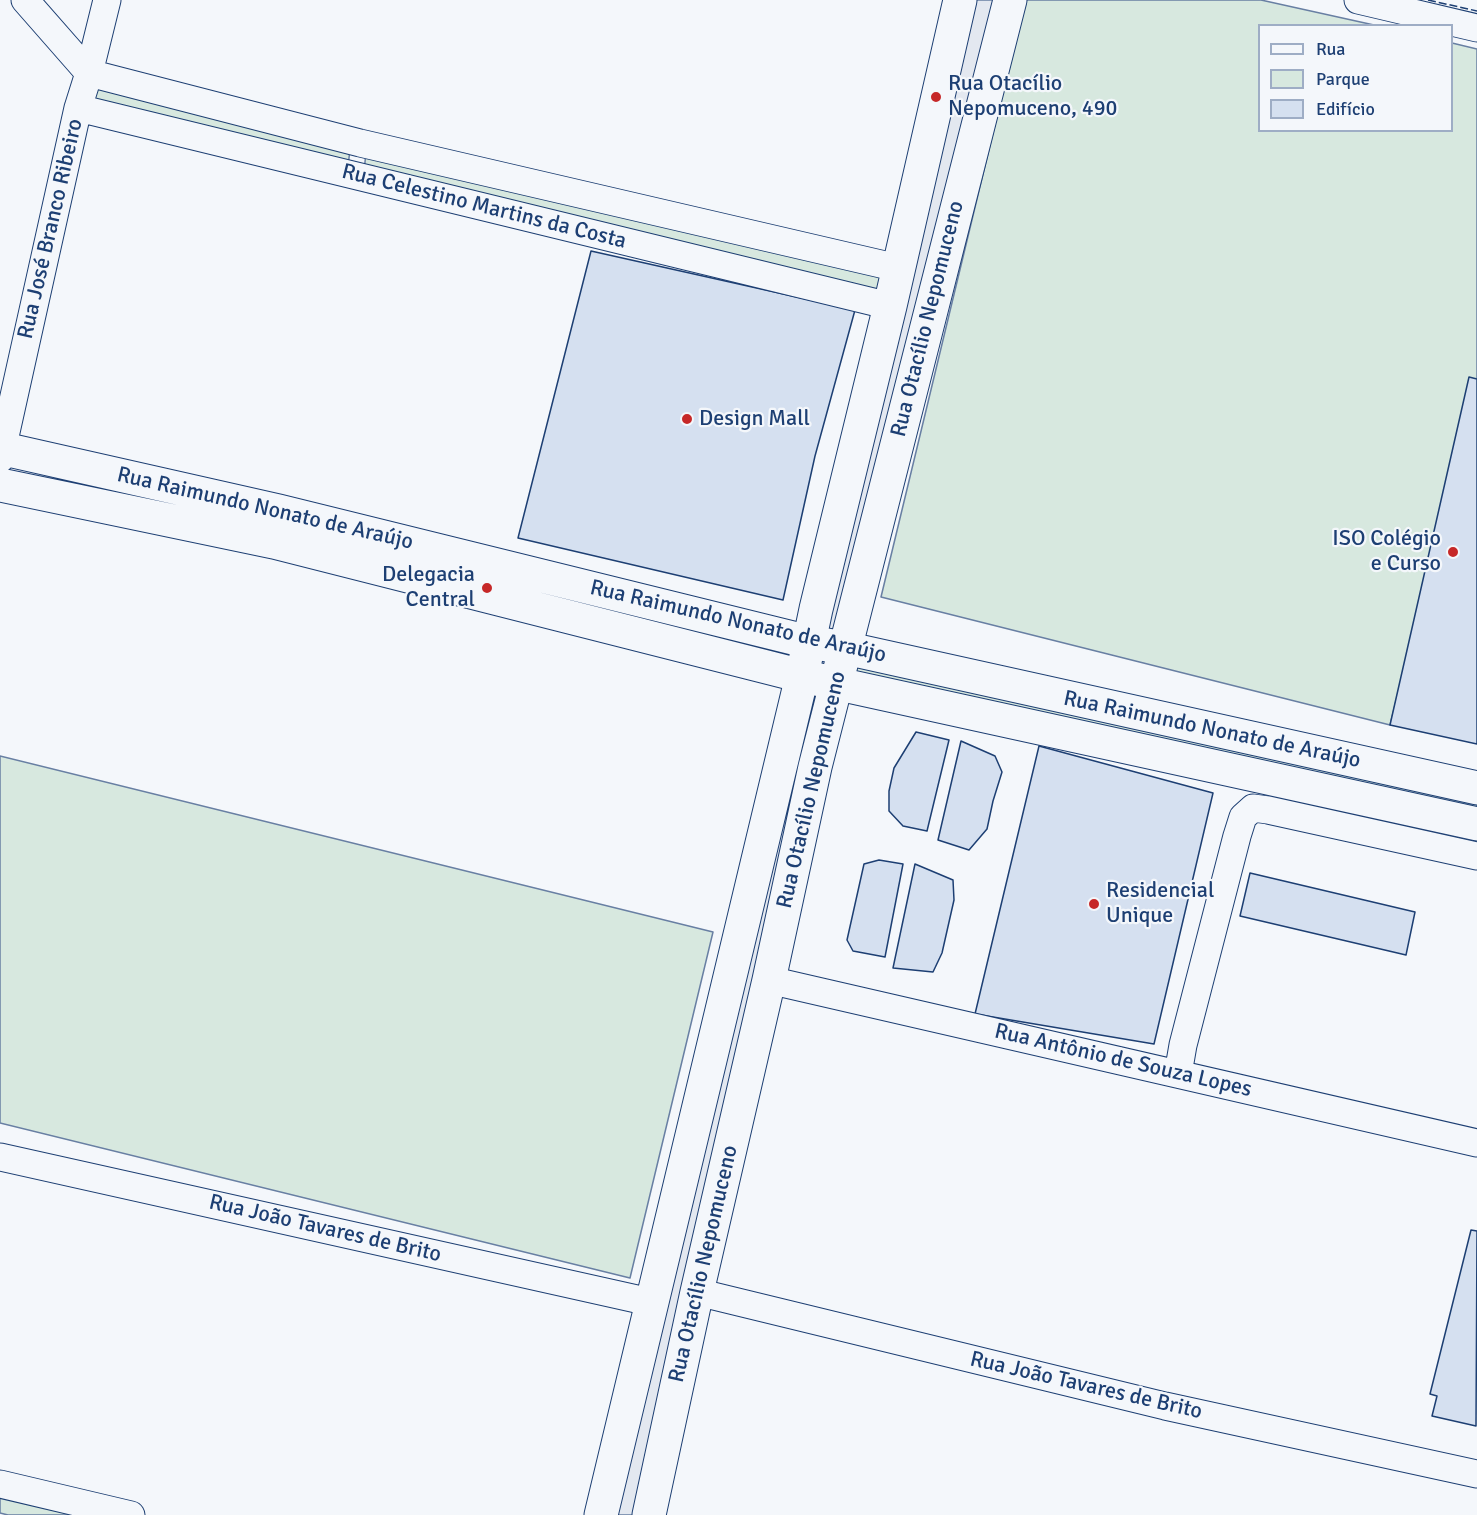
<!DOCTYPE html>
<meta charset="utf-8">
<style>
body{margin:0}
#map{position:relative;width:1477px;height:1515px;overflow:hidden;background:#f4f7fb;font-family:Signika,sans-serif}
canvas{display:block}
.legend{position:absolute;left:1258px;top:24px;width:195px;height:108px;box-sizing:border-box;background:#f4f7fb;border:2px solid #9eadc5;margin:0;padding:8px 10px;list-style:none;font-size:18px;color:#1d3f73}
.legend li{display:flex;align-items:center;gap:12px;height:30px}
.legend b{width:30px;border:2px solid #9eadc5}
</style>
<div id="map">
<canvas width="1477" height="1515"></canvas>
<ul class="legend">
<li><b style="height:8px;background:#f4f7fb"></b>Rua</li>
<li><b style="height:16px;background:#d7e8df"></b>Parque</li>
<li><b style="height:16px;background:#d5e0f0"></b>Edifício</li>
</ul>
</div>
<script>
const context = document.querySelector('canvas').getContext('2d');
context.lineJoin = 'round';
function fillPath(path, color) { context.fillStyle = color; context.fill(path, 'evenodd'); }
function stroke(path, color, width, dash) { context.strokeStyle = color; context.lineWidth = width; context.lineCap = dash ? 'butt' : 'round'; context.setLineDash(dash || []); context.stroke(path); }
function label(font, color, halo, rows, align = 'center') {
  context.font = font + ' Signika,sans-serif'; context.lineWidth = 4.5; context.setLineDash([]); context.textBaseline = 'middle'; context.strokeStyle = halo; context.fillStyle = color; for (const [text, x, y, turn = 0] of rows) {
    context.save(); context.translate(x, y); context.rotate((+turn || 0) * Math.PI / 180); context.textAlign = isNaN(turn) ? turn : align; if (halo) context.strokeText(text, 0, 0); context.fillText(text, 0, 0); context.restore();
  }
}
const green = new Path2D(`
 M 1025,0 L 1261,0 L 1374,25 L 1260,26 L 1260,130 L 1452,130 L 1452,43 L 1477,49 L 1477,379 L 1390,725 L 881,597 Z
 M 95,86 L 350,149 L 348,167 L 89,102 Z
 M 366,152 L 888,273 L 884,297 L 364,172 Z
 M 855,655 L 1477,794 L 1477,814 L 848,670 Z
 M 0,756 L 713,932 L 630,1278 L 0,1123 Z
 M 0,1492 L 98,1515 L 8,1515 L 0,1513 Z`);
const parking = new Path2D(`
 M 966,0 L 1000,0 L 842,642 L 816,637 Z
 M 804,679 L 831,685 L 645,1515 L 605,1515 Z`);
const building = new Path2D(`
 M 591,251 L 855,310 L 815,456 L 783,600 L 518,538 Z
 M 1469,377 L 1477,379 L 1477,744 L 1390,725 Z
 M 916,732 L 949,740 L 927,831 L 903,826 L 889,811 L 889,791 L 894,768 Z
 M 961,741 L 995,756 L 1002,772 L 993,801 L 987,829 L 969,850 L 938,840 Z
 M 1039,746 L 1213,793 L 1154,1044 L 975,1014 Z
 M 879,860 L 903,864 L 885,957 L 853,951 L 847,940 L 864,864 Z
 M 915,864 L 953,880 L 954,900 L 942,953 L 933,972 L 893,968 Z
 M 1250,873 L 1415,912 L 1406,955 L 1240,916 Z
 M 1471,1230 L 1477,1231 L 1476,1426 L 1432,1416 L 1437,1396 L 1430,1394 Z`);
const minor = new Path2D(`
 M 25,0 L 89,73 L 360,143 L 898,268
 M 1358,0 L 1477,28
 M 78,108 L 890,306
 M 0,459 L 78,108 L 89,73 L 107,0
 M 769,980 L 1477,1143
 M 1178,1074 L 1183,1045 L 1237,836 L 1243,817 L 1253,808 L 1268,810 L 1477,856
 M 0,1157 L 650,1302
 M 697,1292 L 1165,1406 L 1477,1474
 M 0,1484 L 131,1515`);
const tertiary = new Path2D(`
 M 601,1515 L 802,676 L 816,609 L 890,306 L 960,0
 M 649,1515 L 697,1292 L 769,980 L 815,767 L 1010,0`);
const secondary = new Path2D(`
 M 0,448 L 279,511 L 809,642 L 845,648 L 1477,788
 M 0,485 L 274,542 L 802,676 L 1477,824`);
const fence = new Path2D(`
 M 1428,0 L 1477,11`);
const markers = [
 [936,97,6,"#c62828"],
 [687,419,6,"#c62828"],
 [1453,552,6,"#c62828"],
 [487,588,6,"#c62828"],
 [1094,904,6,"#c62828"]
];
const poiNames = [
 ["Rua Otacílio",948,84],
 ["Nepomuceno, 490",948,109],
 ["Design Mall",699,419],
 ["ISO Colégio",1441,539,"right"],
 ["e Curso",1441,564,"right"],
 ["Delegacia",475,575,"right"],
 ["Central",475,600,"right"],
 ["Residencial",1106,891],
 ["Unique",1106,916]
];
const streetNames = [
 ["Rua Celestino Martins da Costa",484,207,14],
 ["Rua José Branco Ribeiro",51,229,-77],
 ["Rua Otacílio Nepomuceno",928,319,-76],
 ["Rua Raimundo Nonato de Araújo",265,509,13],
 ["Rua Raimundo Nonato de Araújo",738,622,13],
 ["Rua Raimundo Nonato de Araújo",1212,730,12],
 ["Rua Otacílio Nepomuceno",812,790,-77],
 ["Rua Antônio de Souza Lopes",1123,1061,13],
 ["Rua João Tavares de Brito",325,1229,13],
 ["Rua Otacílio Nepomuceno",704,1264,-77],
 ["Rua João Tavares de Brito",1086,1386,13]
];
fillPath(green, '#d7e8df');
stroke(green, '#687fa3', 1.5);
fillPath(parking, '#e3e8f0');
stroke(parking, '#687fa3', 1.5);
fillPath(building, '#d5e0f0');
stroke(building, '#1d3f73', 1.5);
stroke(minor, '#1d3f73', 29);
stroke(tertiary, '#1d3f73', 35);
stroke(secondary, '#1d3f73', 35);
stroke(minor, '#f4f7fb', 27);
stroke(tertiary, '#f4f7fb', 33);
stroke(secondary, '#f4f7fb', 33);
stroke(fence, '#1d3f73', 1.5, [8, 3]);
for (const [x, y, r, color] of markers) { const dot = new Path2D(); dot.arc(x, y, r, 0, 2 * Math.PI); context.fillStyle = color; context.fill(dot); stroke(dot, '#f4f7fb', 2); }
label('22px', '#1d3f73', '#f4f7fb', poiNames, 'left');
label('22px', '#1d3f73', '#f4f7fb', streetNames);
</script>
